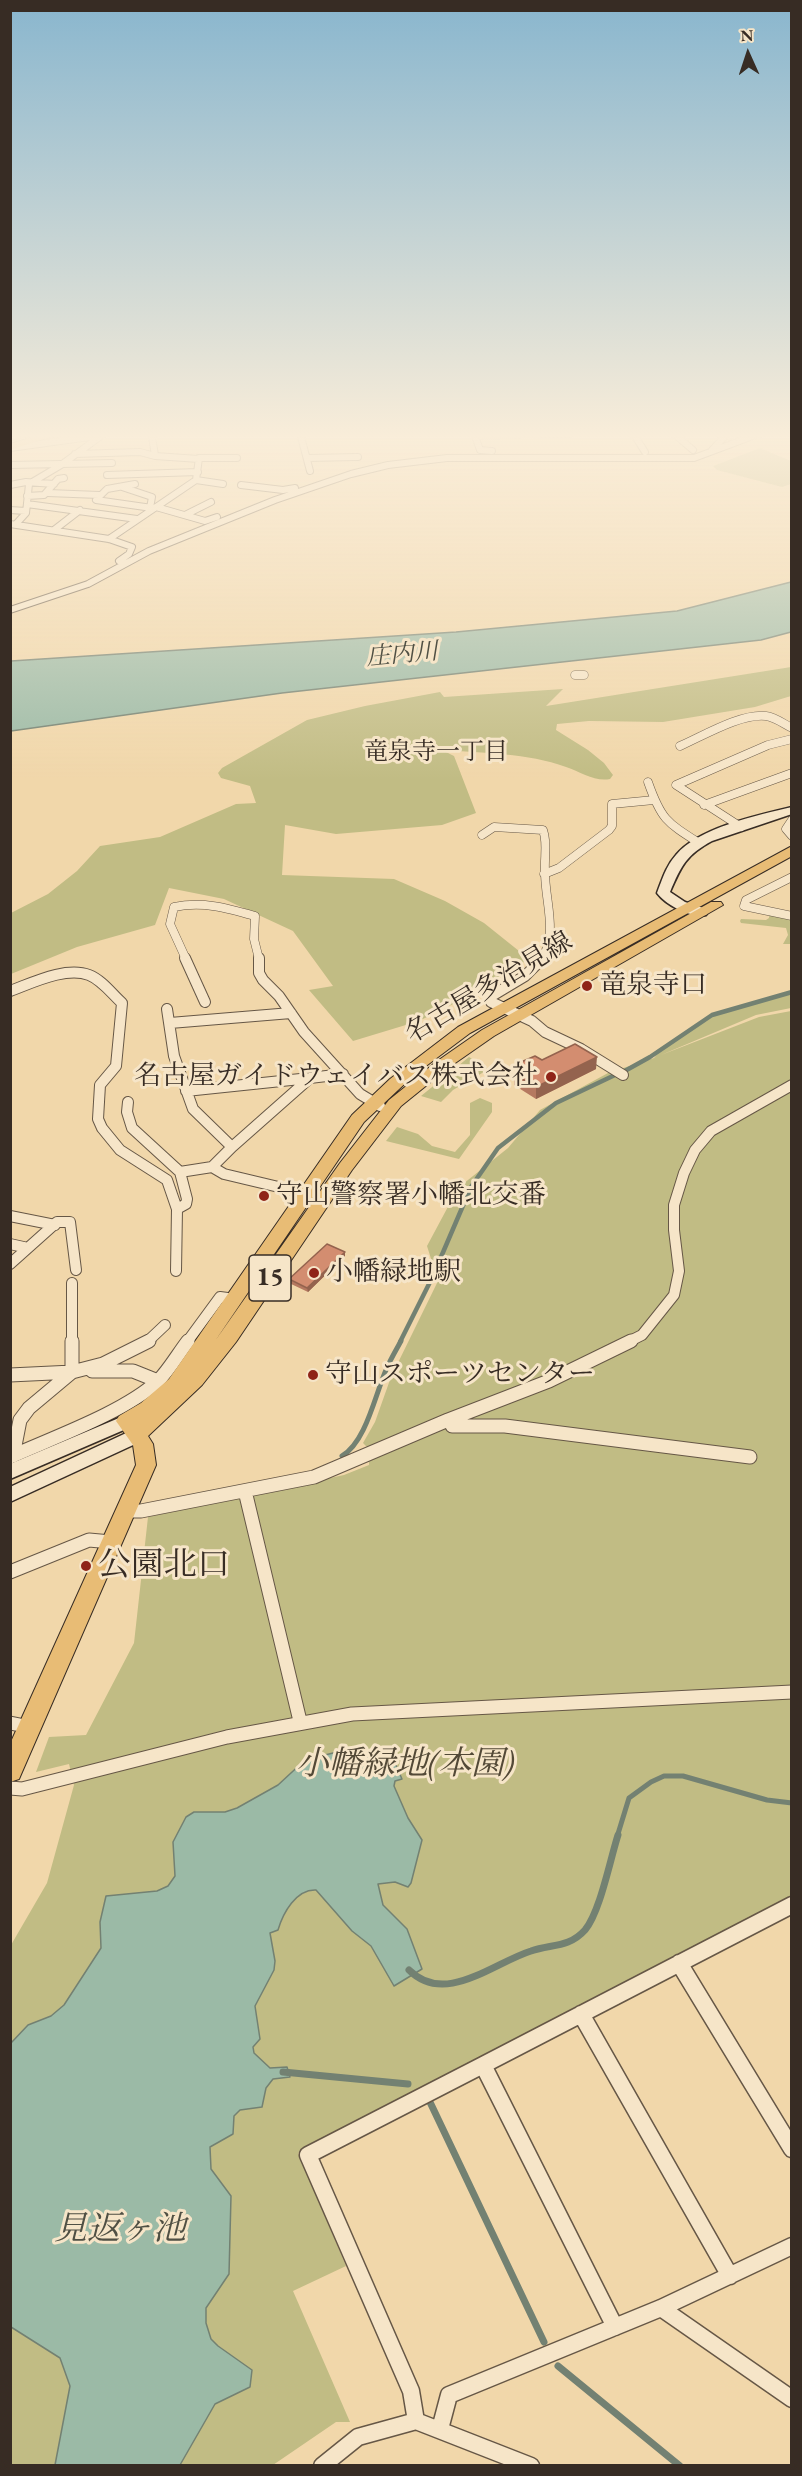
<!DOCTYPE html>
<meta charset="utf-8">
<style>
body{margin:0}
#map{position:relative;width:802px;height:2476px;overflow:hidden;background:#f1d7aa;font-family:"EB Garamond",serif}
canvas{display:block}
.frame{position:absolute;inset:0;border:12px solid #372c24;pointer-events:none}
.north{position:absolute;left:718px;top:24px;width:60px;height:60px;-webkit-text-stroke:4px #f6e5c8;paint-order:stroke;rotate:357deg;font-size:16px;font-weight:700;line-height:24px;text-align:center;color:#372c24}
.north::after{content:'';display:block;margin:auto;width:21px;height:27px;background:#372c24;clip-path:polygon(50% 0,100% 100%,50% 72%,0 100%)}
</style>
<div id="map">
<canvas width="802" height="2476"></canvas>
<div class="frame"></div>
<div class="north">N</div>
</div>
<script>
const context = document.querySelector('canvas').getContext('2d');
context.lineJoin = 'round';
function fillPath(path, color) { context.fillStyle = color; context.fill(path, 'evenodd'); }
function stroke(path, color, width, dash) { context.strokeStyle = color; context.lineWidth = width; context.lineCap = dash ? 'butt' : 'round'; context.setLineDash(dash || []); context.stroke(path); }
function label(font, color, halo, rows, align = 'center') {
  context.font = font + ' "EB Garamond","Noto Serif JP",serif'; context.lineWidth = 6; context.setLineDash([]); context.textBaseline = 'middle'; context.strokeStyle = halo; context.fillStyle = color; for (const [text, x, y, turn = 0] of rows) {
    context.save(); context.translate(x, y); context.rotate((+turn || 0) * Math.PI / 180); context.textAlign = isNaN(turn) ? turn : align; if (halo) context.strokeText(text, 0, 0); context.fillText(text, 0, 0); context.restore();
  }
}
const green = new Path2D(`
 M 760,448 L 791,461 L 791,484 L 782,487 L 717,470 L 713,466 Z
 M 791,667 L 791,696 L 755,707 L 663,722 L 589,721 L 557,724 L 556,730 L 588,750 L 604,763 L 613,775 L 610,779 C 595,782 581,772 566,767 C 527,753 484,753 442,750 L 454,756 L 476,813 L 442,825 L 336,834 L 285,825 L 282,875 L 394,879 L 445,901 L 484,923 L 529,959 L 453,1004 L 419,1021 L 353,1041 L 309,990 L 333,986 L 293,931 L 224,899 L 169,888 L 155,925 L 77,947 L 11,974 L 11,913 L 48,894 L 77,871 L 100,846 L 160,837 L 236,804 L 256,803 L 250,786 L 221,778 L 218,773 L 222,768 L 307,720 L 365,706 L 440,692 L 444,697 L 563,689 L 546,706 Z
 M 769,915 L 791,918 L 791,944 L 783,944 L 788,935 L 786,928 L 741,923 L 740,921 L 741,919 L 766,920 L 769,918 Z
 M 791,993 L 791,1008 L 756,1015 L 661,1055 L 759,1017 L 791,1011 L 791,1902 L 298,2153 L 346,2266 L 293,2291 L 350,2422 L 336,2422 L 273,2465 L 11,2466 L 11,1945 L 47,1883 L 74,1785 L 69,1764 L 36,1772 L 49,1737 L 86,1735 L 134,1643 L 148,1517 L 344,1475 L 369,1465 L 369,1449 L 363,1443 L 375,1422 L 391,1377 L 438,1281 L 427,1246 L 458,1188 L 508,1148 L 540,1110 L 608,1073 L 654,1058 L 665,1045 L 715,1015 Z
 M 469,1057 L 489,1069 L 453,1090 L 441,1102 L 421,1096 Z
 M 480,1098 L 492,1103 L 492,1112 L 459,1159 L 386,1141 L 397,1127 L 418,1134 L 432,1146 L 455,1152 L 470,1135 L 470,1103 Z`);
const water = new Path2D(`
 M 791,582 L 791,632 L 761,640 L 282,693 L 11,731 L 11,661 L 456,632 L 677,611 Z
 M 362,1751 L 373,1754 L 375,1759 L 385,1766 L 395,1763 L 402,1779 L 395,1781 L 394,1786 L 408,1818 L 422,1840 L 411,1883 L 408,1887 L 395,1882 L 378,1884 L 383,1905 L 407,1929 L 422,1969 L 394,1986 L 371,1946 L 352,1931 L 316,1890 C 296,1889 283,1913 278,1930 L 270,1933 L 275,1961 L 274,1970 L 255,2006 L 260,2039 L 253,2047 L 254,2053 L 270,2068 L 287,2067 L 290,2077 L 273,2079 L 266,2088 L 262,2107 L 240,2110 L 234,2116 L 233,2134 L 210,2147 L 211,2169 L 231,2196 L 229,2274 L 206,2308 L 206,2323 L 211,2339 L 218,2346 L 252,2370 L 250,2387 L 215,2404 L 180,2465 L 55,2465 L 70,2386 L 60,2358 L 11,2327 L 11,2043 L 28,2025 L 51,2016 L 64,2005 L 101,1948 L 100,1922 L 106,1896 L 157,1891 L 168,1886 L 175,1876 L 173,1842 L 186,1817 L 194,1812 L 225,1812 L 237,1808 L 278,1785 L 305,1760 L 337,1752 Z`);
const streamFar3 = new Path2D(`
 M 10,441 L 37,433`);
const streamFar2 = new Path2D(`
 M 623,1072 L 650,1057 L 712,1015 L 792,992
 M 400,1342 L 432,1278 L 471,1187 L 498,1148 L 556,1103 L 617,1074`);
const streamFar1 = new Path2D(`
 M 342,1456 C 366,1442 375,1395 386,1370 C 390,1360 396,1350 401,1341
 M 617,1837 L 629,1798 L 651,1782 L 664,1776 L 683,1776 L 767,1800 L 792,1803`);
const stream = new Path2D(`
 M 409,1970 C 445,2006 493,1963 531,1951 C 551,1944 569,1948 585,1930 C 600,1912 610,1860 618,1835
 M 283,2072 L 408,2084
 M 429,2100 L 544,2342
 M 558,2366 L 680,2466`);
const streetFar4 = new Path2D(`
 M 300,433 L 310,471
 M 474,433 L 480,450 L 492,451
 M 633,433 L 645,452
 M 673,433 L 693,450
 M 475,436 L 573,433
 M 152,437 L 155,455
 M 10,448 L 97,436
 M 712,450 L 725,436 L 722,433
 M 75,454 L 140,452 L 155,456 L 199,459
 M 307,458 L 358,457
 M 10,465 L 112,463
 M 107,475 L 198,472
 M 196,480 L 223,484
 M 135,484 L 107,489 L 96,500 L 152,508
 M 10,485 L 26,482 L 54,484
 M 241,485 L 283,490 L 295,488
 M 122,487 L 152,497 L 150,508
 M 48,493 L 99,495
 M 27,496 L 44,495 L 58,479 L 64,478
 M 27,504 L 137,519
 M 156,507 L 205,521 L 217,517
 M 10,510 L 26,511
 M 185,515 L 211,502
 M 10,524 L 109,539 L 132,547 L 129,554 L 119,561
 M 16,524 L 26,513 L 29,484 L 61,465 L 105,433
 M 54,530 L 80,510
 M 109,539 L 196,480 L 199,458 L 237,458
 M 10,610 L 88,584 L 149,551 L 275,500 L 351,474 L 388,465 L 447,458 L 694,458 L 761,433`);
const streetFar3 = new Path2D(`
 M 575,675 L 584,675
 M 680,746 C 703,736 741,713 766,716 C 775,717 784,724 792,728
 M 648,782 C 661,819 666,822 699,843
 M 704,805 L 792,773
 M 792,820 L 786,829 L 792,836
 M 741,827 L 676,785 L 768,745 L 792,739
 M 482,835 L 494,827 L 543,830 C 548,844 544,857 545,872 C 545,902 558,931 542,959
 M 544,874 L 559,868 L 609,830 L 612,826 L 612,804 L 654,800
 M 792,877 L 746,900 L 744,906 L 792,916
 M 186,959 L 170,924 L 174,907 C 203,901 227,908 255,916 L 254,939 L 259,959`);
const streetFar2 = new Path2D(`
 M 185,958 L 205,1002
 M 259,958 L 259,973 L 263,980 L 279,996 L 304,1032 L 360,1094 L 380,1106
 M 543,958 L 525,976 L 490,997 L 491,1002 L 532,1021 L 545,1032 L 581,1049 L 623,1075
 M 10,991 C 32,983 66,966 89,975 C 102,980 112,994 122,1003 L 116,1066 L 100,1085 L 98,1119 L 102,1128 L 120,1150 L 167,1180 L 177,1209 L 176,1271
 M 167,1009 L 174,1056 L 193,1109 L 232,1147 L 212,1167 L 224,1174 L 308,1194
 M 170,1023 L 291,1013
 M 186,1091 L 310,1078
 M 128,1102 L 127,1112 L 132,1128 L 180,1172 L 187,1199 L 186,1204 L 177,1209
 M 232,1147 L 310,1078 L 343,1074
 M 180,1172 L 212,1167
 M 10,1216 L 55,1225
 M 10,1244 L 28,1248
 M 10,1264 L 57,1222 L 70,1222 L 76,1270
 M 72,1283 L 72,1342
 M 147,1342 L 165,1325
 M 187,1342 L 220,1297 L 235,1299
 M 628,1342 L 642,1335 L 674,1295 L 679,1271 L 674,1230 L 674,1205 L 684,1173 L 695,1150 L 711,1131 L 792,1085`);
const streetFar1 = new Path2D(`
 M 72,1341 L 72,1372
 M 92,1371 L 133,1371 L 158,1381
 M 10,1375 L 73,1372
 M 452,1426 L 505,1426 L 750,1457
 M 13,1456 L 20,1420 L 29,1408 L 72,1372 L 103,1364 L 149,1341
 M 10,1457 C 52,1438 125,1412 158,1381 C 169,1370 178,1354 188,1341
 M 245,1491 L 300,1721
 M 125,1511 L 141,1511 L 314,1477 L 448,1420 L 549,1381 L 631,1341
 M 10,1572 L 89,1540 L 111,1542
 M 10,1723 L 30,1727
 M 10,1788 L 22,1789 L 227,1737 L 352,1714 L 792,1692`);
const street = new Path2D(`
 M 679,1963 L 792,2149
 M 581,2014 L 730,2276
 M 661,2308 L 792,2399
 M 615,2327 L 483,2065 L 792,1905
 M 416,2421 L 411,2391 L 308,2155 L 483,2065
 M 440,2429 L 449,2395 L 661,2308 L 792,2246
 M 322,2466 L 358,2437 L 416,2421 L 531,2466`);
const secondary = new Path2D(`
 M 792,807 L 792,814 L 712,841 C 686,855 681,866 670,892 L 685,902 L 706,909 L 708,912 L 706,915 C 690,918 666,905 657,893 C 662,880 666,866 676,855 C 698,828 758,815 792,807 Z
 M 126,1415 L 133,1416 L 135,1421 L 133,1426 L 10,1479 L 10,1464 Z
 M 137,1428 L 144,1430 L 146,1435 L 144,1440 L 10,1502 L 10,1487 Z`);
const primary = new Path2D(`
 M 47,433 L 62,433 L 10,450 L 10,444 Z
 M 792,846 L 792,856 L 470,1033 L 414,1075 L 364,1122 L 215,1341 L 340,1163 L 389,1100 L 436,1062 L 482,1030 L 711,902 L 721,902 L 723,905 L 494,1036 L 448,1068 L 401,1106 L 352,1170 L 236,1342 L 202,1385 L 148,1436 L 153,1444 L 156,1465 L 22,1772 L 19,1779 L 10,1782 L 10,1744 L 136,1465 L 133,1445 L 116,1421 L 119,1416 L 141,1403 L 169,1379 L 352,1115 L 390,1079 L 458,1027 Z`);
const wall = new Path2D(`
 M 542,1060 L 596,1069 L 536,1099 L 514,1085 L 514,1074 L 521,1070 L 521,1062 Z
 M 345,1252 L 345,1256 L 308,1292 L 289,1283 L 289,1279 Z`);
const shadedWall = new Path2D(`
 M 597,1057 L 596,1069 L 536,1099 L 536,1087 Z
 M 345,1252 L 345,1256 L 308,1292 L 307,1288 Z`);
const building = new Path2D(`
 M 575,1044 L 597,1057 L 536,1087 L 514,1074 L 526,1068 L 521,1062 L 535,1056 L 542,1060 Z
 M 327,1244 L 345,1252 L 307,1288 L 289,1279 Z`);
const markers = [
 [587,986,6,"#8f2418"],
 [551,1077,6,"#8f2418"],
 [264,1196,6,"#8f2418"],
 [314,1273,6,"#8f2418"],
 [313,1375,6,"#8f2418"],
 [86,1566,6,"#8f2418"]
];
const farWaternames = [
 ["庄内川",402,655,-5]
];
const farNeighbourhoodnames = [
 ["竜泉寺一丁目",436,752]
];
const shields = [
 [270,1278,42]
];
const shieldNames = [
 ["15",270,1278]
];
const poiNames = [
 ["竜泉寺口",599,986],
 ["名古屋ガイドウェイバス株式会社",539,1077,"right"],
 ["守山警察署小幡北交番",276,1196],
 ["小幡緑地駅",326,1273],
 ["守山スポーツセンター",325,1375]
];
const streetNames = [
 ["名古屋多治見線",489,988,-31]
];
const nearPoinames = [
 ["公園北口",98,1566]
];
const nearParknames = [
 ["小幡緑地(本園)",405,1765]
];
const nearWaternames = [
 ["見返ヶ池",120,2230]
];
fillPath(green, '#c1bc84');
fillPath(water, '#9bbaa6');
stroke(water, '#738172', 1.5);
stroke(streamFar3, '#738172', 2);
stroke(streamFar2, '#738172', 4.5);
stroke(streamFar1, '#738172', 5);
stroke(stream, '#738172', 7);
stroke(streetFar4, '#665746', 8);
stroke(streetFar3, '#665746', 9);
stroke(streetFar2, '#665746', 12);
stroke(streetFar1, '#665746', 15);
stroke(street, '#665746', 19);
stroke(secondary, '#372c24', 3);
stroke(primary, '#372c24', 2);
stroke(streetFar4, '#f6e5c8', 6);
stroke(streetFar3, '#f6e5c8', 8);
stroke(streetFar2, '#f6e5c8', 10);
stroke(streetFar1, '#f6e5c8', 13);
stroke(street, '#f6e5c8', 16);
fillPath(secondary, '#f6e5c8');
fillPath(primary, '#e8bc75');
fillPath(wall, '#b57960');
fillPath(shadedWall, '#94634e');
fillPath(building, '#d38d70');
stroke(building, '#94634e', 1.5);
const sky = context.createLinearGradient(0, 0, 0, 780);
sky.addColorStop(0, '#89b6ce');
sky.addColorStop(0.56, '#f9edd9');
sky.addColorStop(1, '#f9edd900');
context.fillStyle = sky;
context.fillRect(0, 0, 802, 780);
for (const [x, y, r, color] of markers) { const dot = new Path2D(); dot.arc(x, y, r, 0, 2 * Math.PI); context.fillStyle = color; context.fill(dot); stroke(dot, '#f6e5c8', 2); }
label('italic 24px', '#505044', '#f6e5c8', farWaternames);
label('24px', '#372c24', '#f6e5c8', farNeighbourhoodnames);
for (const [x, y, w] of shields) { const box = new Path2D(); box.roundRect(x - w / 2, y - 23, w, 46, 4.5); context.fillStyle = '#f6e5c8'; context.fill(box); stroke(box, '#372c24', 1.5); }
label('bold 26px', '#372c24', null, shieldNames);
label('27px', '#372c24', '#f6e5c8', poiNames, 'left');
label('27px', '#372c24', '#f6e5c8', streetNames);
label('33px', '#372c24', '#f6e5c8', nearPoinames, 'left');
label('italic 33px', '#534937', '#f6e5c8', nearParknames);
label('italic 33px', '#505044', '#f6e5c8', nearWaternames);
</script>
